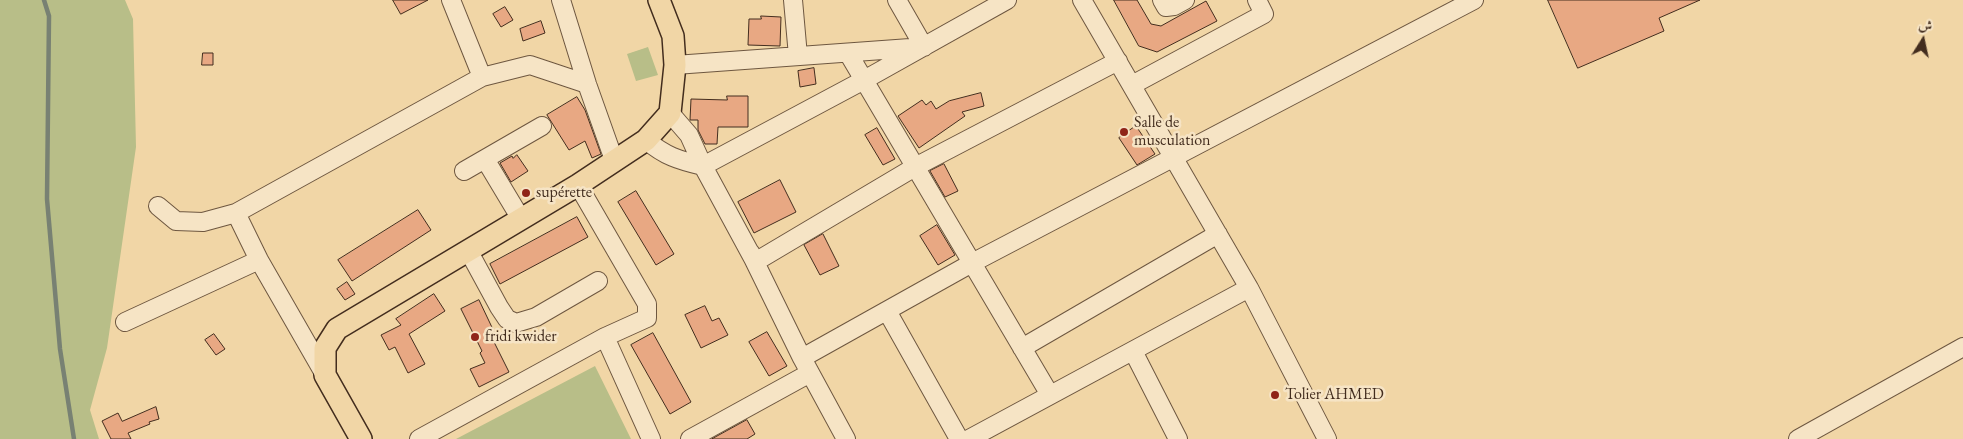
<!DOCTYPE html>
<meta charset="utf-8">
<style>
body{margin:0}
#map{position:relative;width:1963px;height:439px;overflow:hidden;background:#f1d6a6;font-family:"EB Garamond",Amiri,serif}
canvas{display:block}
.north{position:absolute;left:1898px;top:15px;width:50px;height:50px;-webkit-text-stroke:4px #f6e4c5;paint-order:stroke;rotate:10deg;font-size:14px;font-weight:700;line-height:20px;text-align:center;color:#432d1e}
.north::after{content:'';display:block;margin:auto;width:18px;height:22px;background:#432d1e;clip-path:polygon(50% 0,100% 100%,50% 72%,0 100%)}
</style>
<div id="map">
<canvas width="1963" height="439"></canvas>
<div class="north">ش</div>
</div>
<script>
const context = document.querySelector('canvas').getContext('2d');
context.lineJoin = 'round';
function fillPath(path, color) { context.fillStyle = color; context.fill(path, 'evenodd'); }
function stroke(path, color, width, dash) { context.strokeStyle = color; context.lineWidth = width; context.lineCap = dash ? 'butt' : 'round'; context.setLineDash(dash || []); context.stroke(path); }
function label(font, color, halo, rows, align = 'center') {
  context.font = font + ' "EB Garamond",serif'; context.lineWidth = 5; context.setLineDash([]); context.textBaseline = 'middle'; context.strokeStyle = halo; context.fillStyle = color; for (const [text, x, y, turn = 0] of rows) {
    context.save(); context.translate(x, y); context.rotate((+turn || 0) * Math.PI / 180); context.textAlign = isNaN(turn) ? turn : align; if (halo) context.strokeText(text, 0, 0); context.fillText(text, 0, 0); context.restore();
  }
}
const green = new Path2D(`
 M 0,0 L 125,0 L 133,19 L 136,147 L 107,348 L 90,410 L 99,439 L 0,439 Z
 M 648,47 L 658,75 L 636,81 L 627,54 Z
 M 595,366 L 631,439 L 456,439 Z`);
const stream = new Path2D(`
 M 44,0 L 49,16 L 47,199 L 60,349 L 74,439`);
const building = new Path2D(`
 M 393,0 L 428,0 L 401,14 Z
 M 1114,0 L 1137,0 L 1151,24 L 1161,26 L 1206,1 L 1217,21 L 1157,52 L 1139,46 Z
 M 1548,0 L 1700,0 L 1659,18 L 1664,31 L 1578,68 Z
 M 505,7 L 513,20 L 501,27 L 493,14 Z
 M 761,16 L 781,17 L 780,46 L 748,45 L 749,19 L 761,19 Z
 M 541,21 L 545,33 L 523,41 L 520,29 Z
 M 203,53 L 213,53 L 213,65 L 202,65 Z
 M 814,68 L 816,84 L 800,87 L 798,71 Z
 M 981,93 L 984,106 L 962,112 L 965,116 L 919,148 L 898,116 L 922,100 L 926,105 L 931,101 L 936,109 L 949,101 Z
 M 727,96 L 748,96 L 748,127 L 718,127 L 717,144 L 705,144 L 698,130 L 698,120 L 690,120 L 691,99 L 727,100 Z
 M 577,97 L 585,110 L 601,154 L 592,158 L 585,141 L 569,150 L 547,115 Z
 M 1136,126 L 1155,154 L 1137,165 L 1119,138 Z
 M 877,128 L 895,159 L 883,165 L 865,135 Z
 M 517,155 L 528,171 L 511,182 L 500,163 L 512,156 L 513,158 Z
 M 944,164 L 958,191 L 945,197 L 930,171 Z
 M 780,180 L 796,212 L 754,233 L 738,202 Z
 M 636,191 L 674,254 L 656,265 L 618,202 Z
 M 418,210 L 431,230 L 352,281 L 338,260 Z
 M 577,217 L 588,237 L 500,284 L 490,264 Z
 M 937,225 L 955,255 L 938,265 L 920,236 Z
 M 823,234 L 839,266 L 820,275 L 804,245 Z
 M 347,282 L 355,294 L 345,300 L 337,289 Z
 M 434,294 L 445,311 L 409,334 L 425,364 L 408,373 L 395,347 L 389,350 L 381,335 L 401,325 L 396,319 Z
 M 479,300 L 498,340 L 494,342 L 509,372 L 479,387 L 470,369 L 485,363 L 480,353 L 482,351 L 461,309 Z
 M 705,306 L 712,321 L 719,318 L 728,335 L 701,348 L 685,315 Z
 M 767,332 L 787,366 L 769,376 L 749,342 Z
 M 653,333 L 691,402 L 670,414 L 631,345 Z
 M 214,334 L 225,349 L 216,355 L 205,340 Z
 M 156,407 L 159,419 L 149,422 L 150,424 L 128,433 L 131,439 L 111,439 L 102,421 L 118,413 L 122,421 Z
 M 747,420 L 755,434 L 747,439 L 712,439 Z`);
const minor = new Path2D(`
 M 451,0 L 482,77 L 530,65 L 587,84
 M 561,0 L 587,84 L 614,160
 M 793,0 L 798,56
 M 1082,0 L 1249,288 L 1327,439
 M 1162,0 L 1166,7 L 1174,6 L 1185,0
 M 848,53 L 1050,395
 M 675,65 L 924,47 L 897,0
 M 1132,85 L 1264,14 L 1257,0
 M 670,113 L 689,135 L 703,166 L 755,262 L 915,167 L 1118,61
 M 646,140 C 665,156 678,160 703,166 L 864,80 L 1007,0
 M 485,159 L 521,219
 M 464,171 L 542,126
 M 578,185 L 647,304 L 647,318 L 605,337 L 651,439
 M 158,206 L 176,221 L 203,222 L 236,213 L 482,77
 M 236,213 L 259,260 L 325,375
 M 468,250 L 499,307 L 507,319 L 516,323 L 536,317 L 598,281
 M 750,252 L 802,358 L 846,439
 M 887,311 L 959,439
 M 125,322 L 259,260
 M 1022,348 L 1218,234
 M 1133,351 L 1178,439
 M 802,358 L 972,263 L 1474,0
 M 419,439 L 605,337
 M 690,439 L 810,373
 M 969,439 L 1249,288
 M 1798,439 L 1963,347`);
const major = new Path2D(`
 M 361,439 L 325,375 L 325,348 L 337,329 L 578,185 L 646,140 L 670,113 L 675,65 L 673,36 L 659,0`);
const markers = [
 [1124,132,5,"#8f2418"],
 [526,193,5,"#8f2418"],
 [475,337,5,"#8f2418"],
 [1275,395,5,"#8f2418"]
];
const poiNames = [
 ["Salle de",1134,123],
 ["musculation",1134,141],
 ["supérette",536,193],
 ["fridi kwider",485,337],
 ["Tolier AHMED",1285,395]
];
fillPath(green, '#b8be88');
stroke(stream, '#788173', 4.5);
fillPath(building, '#e8a883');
stroke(building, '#432d1e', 1);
stroke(minor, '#6e5740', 20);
stroke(major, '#432d1e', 24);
stroke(minor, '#f6e4c5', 18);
stroke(major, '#f1d6a6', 21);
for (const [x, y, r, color] of markers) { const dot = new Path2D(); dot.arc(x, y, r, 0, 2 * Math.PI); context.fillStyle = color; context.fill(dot); stroke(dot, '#f6e4c5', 2); }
label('16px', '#432d1e', '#f6e4c5', poiNames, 'left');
</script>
